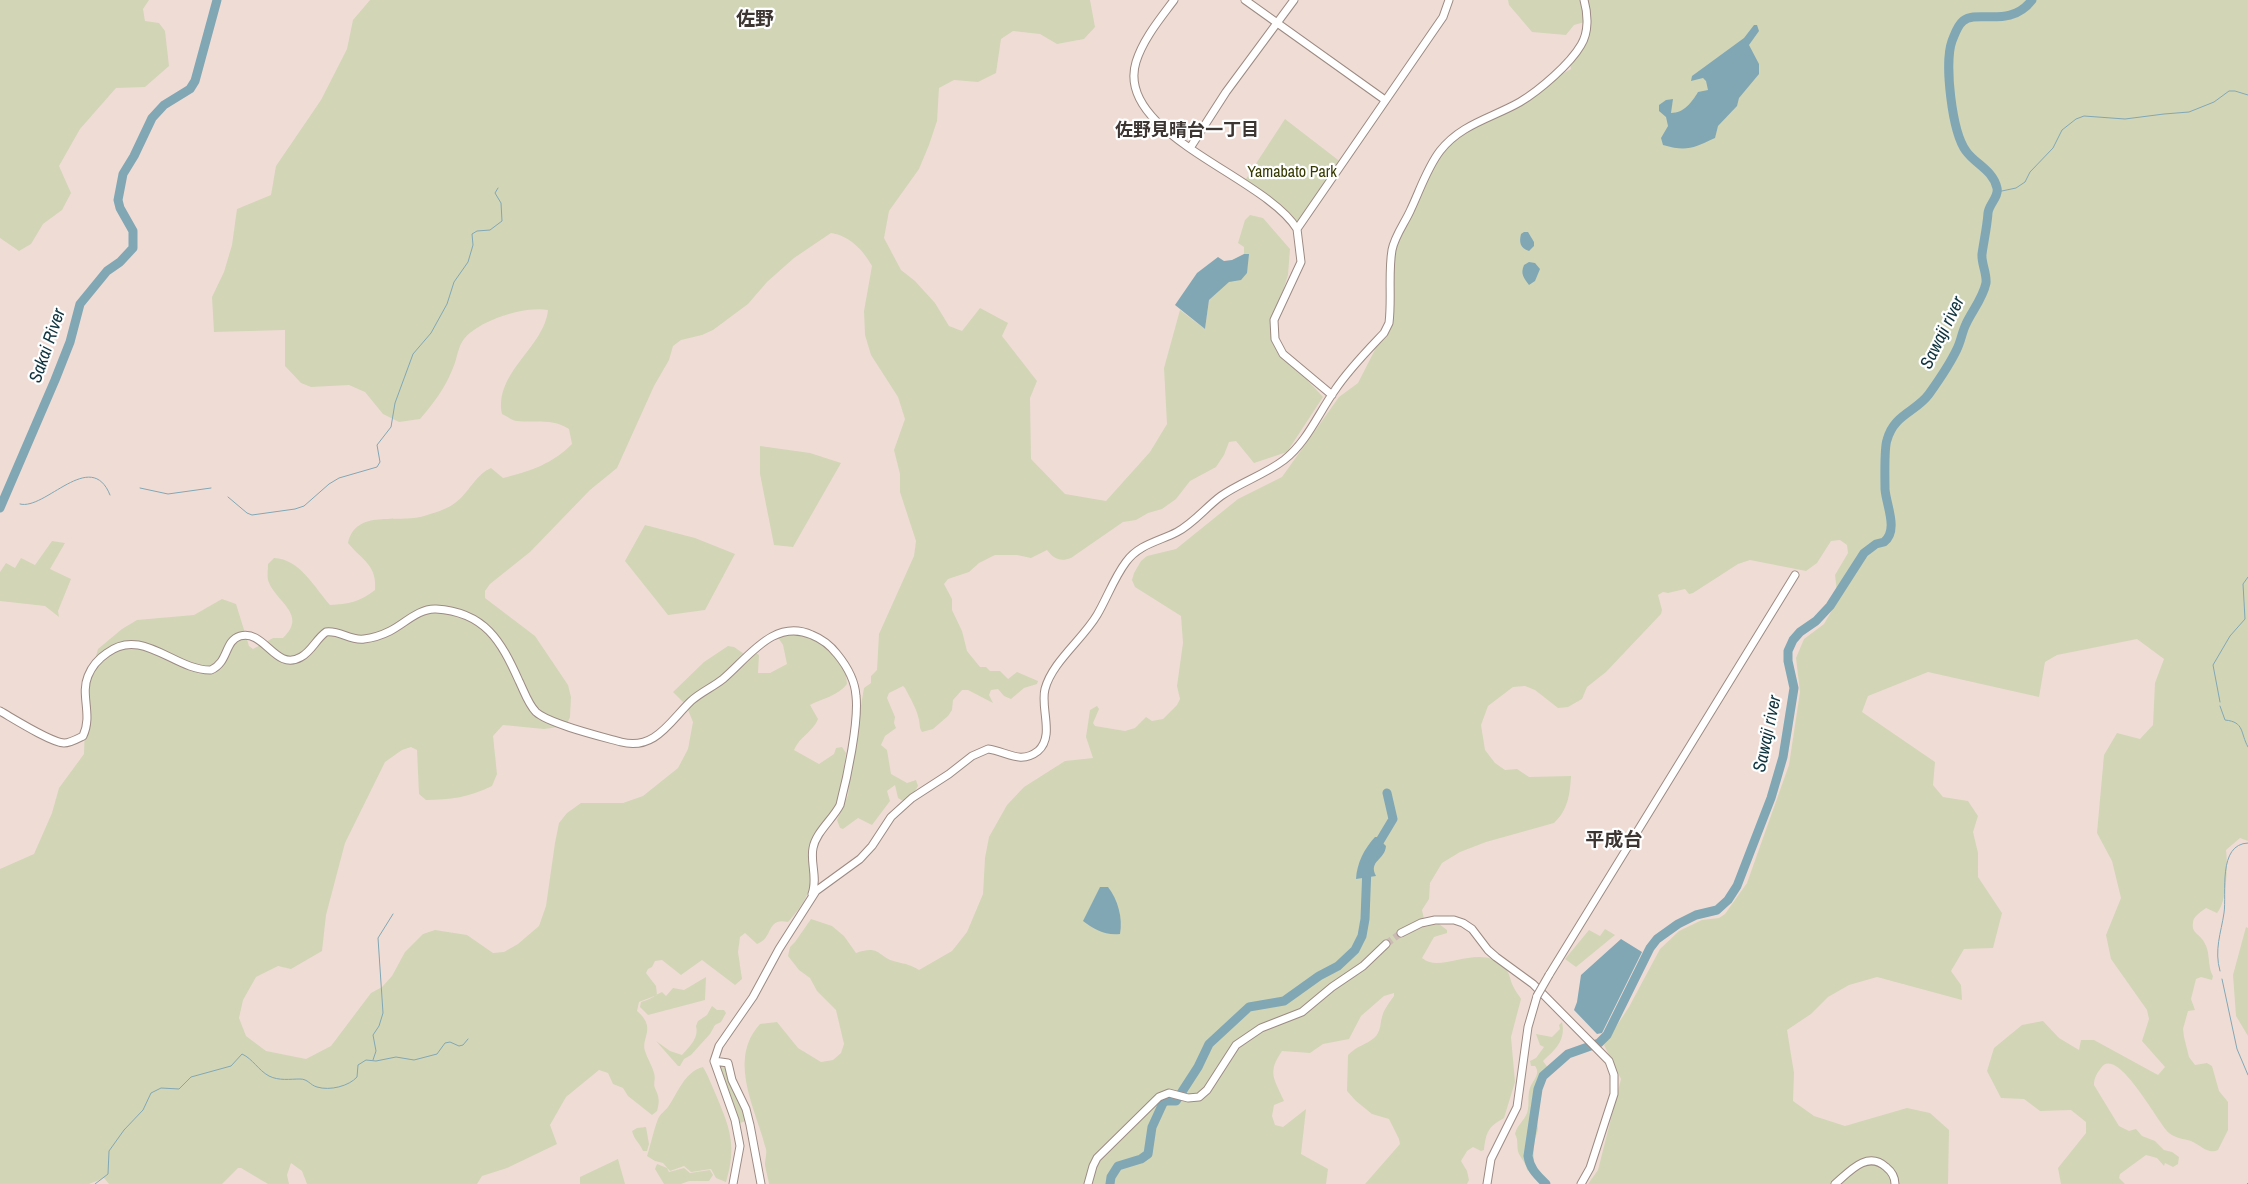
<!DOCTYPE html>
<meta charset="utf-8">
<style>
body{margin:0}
canvas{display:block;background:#efdcd5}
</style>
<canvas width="2248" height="1184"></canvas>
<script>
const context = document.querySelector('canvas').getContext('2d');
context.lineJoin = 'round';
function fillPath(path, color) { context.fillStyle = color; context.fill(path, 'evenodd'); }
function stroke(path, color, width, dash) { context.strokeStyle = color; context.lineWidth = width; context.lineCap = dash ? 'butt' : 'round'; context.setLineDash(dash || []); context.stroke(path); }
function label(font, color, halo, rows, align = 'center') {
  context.font = font + ' "Archivo Narrow","Noto Sans JP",sans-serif'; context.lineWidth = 4.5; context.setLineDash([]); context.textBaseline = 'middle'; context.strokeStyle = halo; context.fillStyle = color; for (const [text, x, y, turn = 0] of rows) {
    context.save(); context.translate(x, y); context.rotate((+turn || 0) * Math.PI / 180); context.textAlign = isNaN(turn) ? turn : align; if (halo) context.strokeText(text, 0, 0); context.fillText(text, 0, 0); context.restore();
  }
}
const green = new Path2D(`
 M 0,0 L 149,0 L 143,9 L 145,21 L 159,23 L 165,31 L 169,66 L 145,87 L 116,88 L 80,129 L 59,166 L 71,193 L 62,210 L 43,224 L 31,244 L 19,251 L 0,238 Z
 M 370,0 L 1090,0 L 1095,27 L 1084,39 L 1057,44 L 1040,34 L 1013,31 L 1001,39 L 996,73 L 978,82 L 954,80 L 939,88 L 937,121 L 929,145 L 919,169 L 889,211 L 884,238 L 901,270 L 915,281 L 935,303 L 949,326 L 962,331 L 980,308 L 1008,323 L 1002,336 L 1037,381 L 1030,398 L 1031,459 L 1065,494 L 1106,501 L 1150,452 L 1167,424 L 1164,368 L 1180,310 L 1205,329 L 1209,300 L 1229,281 L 1249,254 L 1244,254 L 1244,247 L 1238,243 L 1245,220 L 1250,215 L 1263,218 L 1290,249 L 1288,275 L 1280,300 L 1274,330 L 1283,354 L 1323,397 L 1287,452 L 1254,463 L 1236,441 L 1229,442 L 1224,455 L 1216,467 L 1190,481 L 1176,499 L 1162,509 L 1148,513 L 1136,520 L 1123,522 L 1071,558 C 1060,562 1054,559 1047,550 L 1031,558 L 1017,555 L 995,555 L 979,563 L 969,572 L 948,579 L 944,584 L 952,599 L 952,610 L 962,631 L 967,651 L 980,667 L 986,667 L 990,671 L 1000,671 L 1008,679 L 1017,672 L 1038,681 L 1037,684 L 1024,688 L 1011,699 L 1004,696 L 998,689 L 991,690 L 989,695 L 993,703 L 968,690 L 962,690 L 953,700 L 952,710 L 948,716 L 933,729 L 922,732 C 919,727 920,725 919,720 C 917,709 910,698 905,688 L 903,686 L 889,693 L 887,698 L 895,717 L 894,723 L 896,728 L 885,736 L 881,745 L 887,750 L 891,774 L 907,783 L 916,780 L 918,786 L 915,791 L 903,801 L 898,798 L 895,785 L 887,791 L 890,801 L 872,825 L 858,818 L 843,829 L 840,828 L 837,820 L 848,795 L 851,764 L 864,688 L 871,683 L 871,676 L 877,670 L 879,634 L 914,556 L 916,541 L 900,492 L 900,474 L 894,450 L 905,419 L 898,397 L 871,355 L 865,335 L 864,311 L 872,266 C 863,250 850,236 831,233 L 794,258 L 767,282 L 748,304 L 713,330 L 702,335 L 681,340 L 673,346 L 669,360 L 654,386 L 617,468 L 590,490 L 530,552 L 490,584 L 485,591 L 485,598 L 535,636 L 568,685 L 571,697 L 570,717 L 566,726 L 544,729 L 503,725 L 493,736 L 497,774 L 492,786 C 470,797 450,800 426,800 L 419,794 L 417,750 L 411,747 L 402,750 L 385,762 L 345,843 L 326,915 L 322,951 L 291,969 L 278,966 L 256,977 L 243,1000 L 239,1018 L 246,1036 L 266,1051 L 306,1059 L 331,1046 L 371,993 L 382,987 L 392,976 L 405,952 L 423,934 L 435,930 L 467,935 L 493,953 L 504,952 L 518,944 L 539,926 L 546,906 L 555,843 L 559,823 L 567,813 L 581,803 L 623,803 L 643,796 L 678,768 L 688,749 L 693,722 L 686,705 L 673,692 L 704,662 L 728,646 L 734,647 L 750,658 L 756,653 L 759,655 L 758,673 L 770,673 L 787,664 L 783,645 L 777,636 L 779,635 L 803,634 L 818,641 L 831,651 L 845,668 L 847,684 C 838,696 823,698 810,705 L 818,719 C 813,732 800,736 794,750 L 819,764 L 834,754 L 836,748 L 842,747 L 846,753 C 843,772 842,797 831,813 C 823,825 815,828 810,844 C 806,856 811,866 811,878 C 811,894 799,910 788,922 C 766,917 774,938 757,944 L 745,933 L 740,937 L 738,952 L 742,979 L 735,985 L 702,960 L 681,975 L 662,960 L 655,961 L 652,967 L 648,969 L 646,973 L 656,986 L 657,995 L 639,1002 L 637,1011 C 657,1028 641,1037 645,1051 C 647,1058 652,1065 654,1073 C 656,1078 653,1084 655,1088 C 659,1097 660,1101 657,1111 L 652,1115 L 628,1096 L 623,1088 L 613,1084 L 608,1073 L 599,1070 L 566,1097 L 550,1125 L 557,1144 L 507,1168 L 482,1176 L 477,1184 L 307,1184 L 302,1171 L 291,1163 L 287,1175 L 289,1184 L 268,1184 L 241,1168 L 238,1168 L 222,1184 L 109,1184 L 104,1178 L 89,1184 L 0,1184 L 0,869 L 34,854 L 52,813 L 59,788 L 84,754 L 86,690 L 98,649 L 122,629 L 137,620 L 194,615 L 222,599 L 236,604 L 249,646 L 253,649 L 273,638 L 283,638 C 309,614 274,601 268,580 C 267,575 268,569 268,564 L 274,558 C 300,559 314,587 330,605 C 348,604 360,602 375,590 C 377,565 363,561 348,543 C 356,508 397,524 424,516 C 434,513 447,509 455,503 C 469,493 475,475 491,468 L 503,478 C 531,471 552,464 572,444 L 569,429 C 552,418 535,423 517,421 C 512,421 507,416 502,414 C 494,372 544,348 548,310 C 524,306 480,320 464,339 C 458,346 457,359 453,368 C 445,388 434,403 420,419 L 399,422 L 383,414 L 365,392 L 349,385 L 311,387 L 301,383 L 285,366 L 285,330 L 214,332 L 212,297 L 224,272 L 232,245 L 237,209 L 271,195 L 276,166 L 321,100 L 347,49 L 353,20 Z
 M 1508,0 L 2248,0 L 2248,841 L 2240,838 L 2226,850 C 2228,864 2227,903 2217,913 L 2206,908 C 2201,912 2193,916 2193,923 C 2191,933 2200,934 2204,942 C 2211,952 2207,967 2213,976 L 2212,980 L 2201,977 L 2196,979 L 2191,999 L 2195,1010 L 2188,1011 L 2183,1029 L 2184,1037 L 2189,1057 L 2195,1065 L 2207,1063 L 2212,1066 L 2219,1091 L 2228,1102 L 2228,1130 L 2218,1150 C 2208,1155 2199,1144 2191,1141 C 2184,1139 2175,1138 2169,1133 C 2159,1125 2117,1044 2101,1068 C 2097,1073 2094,1078 2094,1085 L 2119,1126 L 2129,1131 L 2136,1129 L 2142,1136 L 2155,1141 L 2164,1150 L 2172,1152 L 2179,1157 L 2178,1164 L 2173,1167 L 2165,1163 L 2164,1166 L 2157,1158 L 2146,1155 L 2120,1174 L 2119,1178 L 2125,1184 L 2061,1184 L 2058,1168 L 2086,1133 L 2086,1122 L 2071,1110 L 2040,1111 L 2024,1099 L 2001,1098 L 1987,1071 L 1994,1048 L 2022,1025 L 2043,1021 L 2059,1038 L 2079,1050 L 2081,1040 L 2094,1040 L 2158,1075 L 2165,1067 L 2142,1041 L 2149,1019 L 2147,1010 L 2111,959 L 2106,935 L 2121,898 L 2112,861 L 2097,833 L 2104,755 L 2117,733 L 2140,739 L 2153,725 L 2155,683 L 2164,659 L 2137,639 L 2057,655 L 2045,662 L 2039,697 L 1928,672 L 1868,696 L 1862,712 L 1935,762 L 1933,785 L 1943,797 L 1968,801 L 1978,816 L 1973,832 L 1978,853 L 1978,877 L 2002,913 L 1993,948 L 1964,949 L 1951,971 L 1961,985 L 1962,1000 L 1877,977 L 1849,985 L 1828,997 L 1811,1014 L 1787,1030 L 1794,1073 L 1793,1101 L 1814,1116 L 1845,1126 L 1907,1108 L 1930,1113 L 1949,1130 L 1948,1184 L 1588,1184 L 1598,1170 L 1621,1079 L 1604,1045 L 1629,1007 L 1660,949 L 1679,931 L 1702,920 L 1719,918 L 1725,914 L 1747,883 L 1789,765 L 1800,692 L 1796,658 L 1804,639 L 1824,624 L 1838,600 L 1835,575 L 1848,553 L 1847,545 L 1840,540 L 1831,541 L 1817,563 L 1806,571 L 1750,560 L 1738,564 L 1693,593 L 1689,594 L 1685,589 L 1668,593 L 1663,592 L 1658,595 L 1662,610 L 1661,614 L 1606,672 L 1587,687 L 1582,699 L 1568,707 L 1558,708 L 1535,690 L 1525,686 L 1513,687 L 1488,706 L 1481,725 L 1485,750 L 1495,763 L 1505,770 L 1517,769 L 1529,777 L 1571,776 C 1570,794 1568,810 1554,823 L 1486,842 L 1460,852 L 1442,863 L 1430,883 L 1429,899 L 1422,910 L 1424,919 L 1417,921 L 1419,928 L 1439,924 L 1447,930 L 1447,933 L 1434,937 L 1422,958 C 1441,975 1482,940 1506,969 C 1510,974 1510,980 1513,986 C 1515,991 1519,995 1521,999 L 1511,1037 L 1515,1082 L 1504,1118 C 1488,1127 1486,1132 1484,1150 L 1481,1151 L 1473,1147 L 1467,1151 L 1461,1161 L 1467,1171 L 1469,1180 L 1467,1184 L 1365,1184 L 1400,1144 L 1399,1139 L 1389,1119 L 1372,1114 L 1356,1101 L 1347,1091 L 1348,1055 C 1358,1045 1366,1045 1374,1038 C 1381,1032 1380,1024 1382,1017 C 1384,1009 1389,1003 1394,996 L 1394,993 L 1384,996 L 1361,1016 L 1349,1039 L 1323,1044 L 1310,1053 L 1282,1051 C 1267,1073 1274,1078 1284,1101 L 1274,1105 L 1272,1116 L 1275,1125 L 1283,1127 L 1306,1109 L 1301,1154 L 1328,1169 L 1326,1184 L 769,1184 C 768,1178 766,1171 765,1165 C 765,1159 767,1154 766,1149 C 756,1109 727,1060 760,1024 L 777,1022 L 798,1048 L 821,1062 L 833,1060 L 841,1053 L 844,1044 L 836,1010 L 817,991 L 810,978 L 799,970 L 788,956 L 790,947 L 795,942 L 811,919 L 832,926 L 844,936 L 856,953 C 882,944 877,958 897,962 C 906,964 911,965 919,970 L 952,951 L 967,932 L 983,894 L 985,858 L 989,837 L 1007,805 L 1024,787 L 1065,761 L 1093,758 L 1086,737 L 1090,710 L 1097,706 L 1099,709 L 1093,723 L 1095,726 L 1125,731 L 1135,728 L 1146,717 L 1152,721 L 1163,719 L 1177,705 L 1180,699 L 1177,686 L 1183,643 L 1181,616 L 1135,587 L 1132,580 L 1134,573 L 1141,561 L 1147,556 L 1176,549 L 1238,499 L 1282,477 L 1339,397 L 1358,383 L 1385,330 L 1390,270 L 1397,236 L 1436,157 L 1465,128 L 1571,69 L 1569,60 L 1586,28 L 1591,24 L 1588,21 L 1574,25 L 1566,35 L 1532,32 L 1509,5 Z
 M 1285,119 L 1342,163 L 1297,229 L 1244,182 Z
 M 760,446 L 810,453 L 841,463 L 793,547 L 774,545 L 760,474 Z
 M 645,525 L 695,538 L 735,554 L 705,610 L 668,615 L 625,561 Z
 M 52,541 L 65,543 L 50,569 L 71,579 L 58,611 L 59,617 L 45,606 L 0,601 L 0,572 L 6,563 L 15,568 L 21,558 L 35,565 Z
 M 2246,927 L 2248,928 L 2248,1036 L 2236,1016 L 2233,975 Z
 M 1605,929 L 1615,935 L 1576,967 L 1565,959 L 1589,930 L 1600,936 Z
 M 706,977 L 705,1000 L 648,1015 L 640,1007 L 641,1002 C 650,1000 655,995 662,992 L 666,996 L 673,988 L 684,990 Z
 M 712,1006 L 717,1010 L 724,1010 L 726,1013 L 721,1022 L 715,1025 L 710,1034 L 691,1055 L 684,1059 L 680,1066 L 678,1066 L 656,1041 L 670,1051 L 682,1055 C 690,1046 699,1038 696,1026 L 698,1021 L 707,1015 Z
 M 1562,1022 C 1566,1040 1556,1049 1543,1061 L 1548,1068 C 1532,1087 1536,1106 1538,1128 C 1538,1131 1536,1136 1535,1139 C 1533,1150 1533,1160 1536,1170 L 1533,1174 L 1527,1170 C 1526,1163 1522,1160 1519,1154 C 1516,1147 1519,1141 1515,1134 C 1517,1125 1524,1121 1527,1113 C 1530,1105 1527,1096 1530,1088 C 1533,1080 1541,1074 1535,1066 L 1531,1066 L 1530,1061 L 1536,1058 L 1544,1047 L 1540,1045 L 1536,1034 L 1552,1037 L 1560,1029 L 1559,1025 Z
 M 722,1065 L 726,1067 L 746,1121 L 740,1123 L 721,1074 L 719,1069 Z
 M 703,1067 C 708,1075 712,1086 716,1095 C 730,1128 737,1146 726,1182 L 716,1178 L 711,1169 L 691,1172 L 684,1166 L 670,1171 L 663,1163 L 655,1161 L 647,1156 C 651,1144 653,1132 658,1119 C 660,1114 665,1111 668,1107 C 678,1093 684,1072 703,1067 Z
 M 646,1127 L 649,1144 L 647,1151 L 643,1151 C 640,1143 634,1140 632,1131 L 637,1128 Z
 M 618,1159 L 625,1184 L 580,1184 L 580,1177 Z
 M 657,1164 L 667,1168 L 669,1172 L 684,1168 L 690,1173 L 710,1170 L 713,1175 L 709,1181 L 689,1181 L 681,1184 L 664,1184 L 655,1169 Z`);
const water = new Path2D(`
 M 1754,25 L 1757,25 L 1759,31 L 1749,45 L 1759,64 L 1759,74 L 1739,98 L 1737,106 L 1718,126 L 1715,138 C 1693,148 1687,152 1663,145 L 1661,138 L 1668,126 L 1666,117 L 1659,111 L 1659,105 L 1666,100 L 1673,99 L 1671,113 C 1684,113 1692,102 1698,92 L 1708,90 L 1706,81 L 1703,78 L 1691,81 L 1692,76 L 1744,38 Z
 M 1524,232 L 1528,232 L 1534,242 L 1534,246 L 1529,251 C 1520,248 1519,242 1521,234 Z
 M 1244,254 L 1249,254 L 1247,273 L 1241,280 L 1229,282 L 1209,300 L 1205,329 L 1175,305 L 1197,273 L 1218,257 L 1224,261 L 1232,260 Z
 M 1529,262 L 1535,263 L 1540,269 L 1535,281 L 1529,285 C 1524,278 1520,274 1524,265 Z
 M 1375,837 L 1377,837 L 1386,846 C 1385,860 1368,861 1376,876 L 1356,879 C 1357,863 1364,849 1375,837 Z
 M 1100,887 L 1108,887 C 1118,900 1123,918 1120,934 C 1106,936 1093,929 1083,921 Z
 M 1621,939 L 1642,952 L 1602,1033 L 1597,1034 L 1574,1010 L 1577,1002 L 1581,975 Z`);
const stream = new Path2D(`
 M 1997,192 L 2016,188 L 2025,182 L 2030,172 L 2053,148 L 2062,130 L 2076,119 L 2084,116 L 2125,119 L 2164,114 L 2189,112 L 2214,102 L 2229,91 L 2235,91 L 2248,95
 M 140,488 L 168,494 L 211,488
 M 228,497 L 247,513 L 252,515 L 295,509 L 304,506 L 329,484 L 339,478 L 377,467 L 380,462 L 377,445 L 391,427 L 395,403 L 413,354 L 431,333 L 447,304 L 454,282 L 468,262 L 473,245 L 472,234 L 477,231 L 490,230 L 502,221 L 501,203 L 495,193 L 498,188
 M 4,500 L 6,500
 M 20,504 C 45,511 91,447 110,495
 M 2220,702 L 2213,665 L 2230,636 L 2245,619 L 2243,584 L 2248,577
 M 2220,706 L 2225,720 C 2245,722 2240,733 2248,747
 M 2220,971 C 2214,950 2221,933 2224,913 C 2227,894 2217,844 2248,843
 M 2222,979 L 2237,1049 L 2248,1075
 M 373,1060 L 376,1051 L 373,1035 L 379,1026 L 383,1013 L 378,938 L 393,914
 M 95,1184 L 108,1174 L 109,1151 L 124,1130 L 143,1110 L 151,1093 L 161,1088 L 179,1089 L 191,1077 L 231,1066 L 242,1054 C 253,1059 258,1070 269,1076 C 279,1081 290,1079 300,1079 C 308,1079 310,1085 317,1087 C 330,1091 349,1086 357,1077 L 358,1065 L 366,1060 L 376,1061 L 396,1057 L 414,1060 L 437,1054 L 445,1043 L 450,1042 L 459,1046 L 463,1045 L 468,1039
 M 2247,1184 L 2248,1183`);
const river = new Path2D(`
 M 0,508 L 55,380 L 70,342 L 80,304 L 107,271 L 120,262 L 133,248 L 133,231 L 120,208 L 118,200 L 123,174 L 134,156 L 152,118 L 164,105 L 190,89 L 195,81 L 217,0
 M 1375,849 L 1393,819 L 1387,793
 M 1110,1184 L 1111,1177 L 1118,1166 L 1141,1159 L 1148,1154 L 1152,1127 L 1163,1103 L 1166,1101 L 1176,1101 L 1198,1067 L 1209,1044 L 1249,1007 L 1284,1001 L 1319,976 L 1338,966 L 1355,950 L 1362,936 L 1365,919 L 1367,866
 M 1546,1184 C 1537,1175 1530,1169 1528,1156 L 1538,1089 L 1543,1076 L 1568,1054 L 1599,1043 L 1607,1035 L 1650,948 L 1657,939 L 1678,924 L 1696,915 L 1717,910 L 1728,900 L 1737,886 L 1771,798 L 1783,757 L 1794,688 L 1788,661 L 1788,651 L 1793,640 L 1800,632 L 1816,621 L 1830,606 L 1864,553 L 1876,544 L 1884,542 C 1899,530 1886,505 1885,489 C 1885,479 1884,448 1887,440 C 1894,414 1916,412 1929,394 C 1939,380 1950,364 1957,349 C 1961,341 1962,332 1966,324 C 1972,311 1983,298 1986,283 C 1987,273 1981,263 1982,254 C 1984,240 1987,227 1988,213 C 1989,204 1999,197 1997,188 C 1993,170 1975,164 1966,151 C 1952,132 1944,63 1952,41 C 1955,34 1957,26 1963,21 C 1977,9 2010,29 2032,0`);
const tertiaryTunnel = new Path2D(`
 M 1386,944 L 1401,933`);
const tertiary = new Path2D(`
 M 1174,0 C 1160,19 1143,39 1136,62 C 1114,134 1265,176 1297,229
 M 1245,0 L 1385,100
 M 1190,148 L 1226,92 L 1294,0
 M 1332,395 L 1283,354 L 1275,339 L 1274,320 L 1301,262 L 1297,229 L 1443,17 L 1449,0
 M 0,711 C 14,719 50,742 64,743 C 70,743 77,739 83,736 C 93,715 80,695 88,676 C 92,666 98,659 107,653 C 142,626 175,671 211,670 C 229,662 224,641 240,636 C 265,629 275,672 301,657 C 312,651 316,639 326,632 C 340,630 350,641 364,639 C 373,638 382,635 390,631 C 404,624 419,608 436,609 C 485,612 501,641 519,681 C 524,691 528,704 536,712 C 549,724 603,737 621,742 C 655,751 670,721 691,701 C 701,692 713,687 723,679 C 749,657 774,618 812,635 C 822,639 830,645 837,654 C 846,665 855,680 856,696 C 859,722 847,778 840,805 C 833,819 816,832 813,848 C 810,863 818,878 812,894
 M 1401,933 L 1421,923 L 1435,920 L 1454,920 L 1463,923 L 1472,929 L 1488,950 L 1496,957 L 1533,984 L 1609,1061 L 1614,1075 L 1614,1094 L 1590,1168 L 1581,1184
 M 1549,975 L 1795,575
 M 714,1061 L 728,1063 L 732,1080 L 746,1109 L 750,1125 L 761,1184
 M 733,1184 L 740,1146 L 735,1120 L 714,1061 L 719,1046 L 753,997 L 779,949 L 816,891 L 860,859 L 872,846 L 891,817 L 912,798 L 949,774 L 972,756 L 988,749 C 1006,751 1020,765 1038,751 C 1055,736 1040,708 1045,689 C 1052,662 1083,639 1097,615 C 1107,598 1114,578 1126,562 C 1139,544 1160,541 1177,532 C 1194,523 1206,507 1221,496 C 1241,482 1264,475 1284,460 C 1307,442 1318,414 1335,390 C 1349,369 1367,351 1384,333 L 1389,323 C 1392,299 1388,274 1392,250 C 1395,235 1405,223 1411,209 C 1420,190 1427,168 1440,151 C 1461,124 1492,118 1520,102 C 1540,90 1570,64 1581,45 C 1589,32 1588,14 1584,0
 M 1088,1184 L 1093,1166 L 1097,1158 L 1159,1097 L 1169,1093 L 1188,1098 L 1199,1097 L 1207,1090 L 1236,1045 L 1261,1028 L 1302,1012 L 1332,987 L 1363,966 L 1386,944
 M 1487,1184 L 1491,1159 L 1517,1107 L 1528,1027 L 1537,996
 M 1835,1184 C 1849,1172 1867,1150 1886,1167 C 1891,1171 1895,1177 1895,1184`);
const tertiaryBridge = new Path2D(`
 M 1537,996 L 1549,975`);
const parkNames = [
 ["Yamabato Park",1292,173]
];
const neighbourhoodNames = [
 ["佐野見晴台一丁目",1187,131]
];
const waterNames = [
 ["Sawaji river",1943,333,-64],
 ["Sakai River",48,346,-71],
 ["Sawaji river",1768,734,-78]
];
const quarterNames = [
 ["佐野",755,20],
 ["平成台",1614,841]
];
fillPath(green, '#d2d6b7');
fillPath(water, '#81a7b5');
stroke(stream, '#81a7b5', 1);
stroke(river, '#81a7b5', 9);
stroke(tertiaryTunnel, '#cbbbb4', 7, [7, 3.5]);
stroke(tertiary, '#9c8a83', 9);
stroke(tertiary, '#fff', 7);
stroke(tertiaryBridge, '#9c8a83', 9, []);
stroke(tertiaryBridge, '#fff', 7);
label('16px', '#363a00', '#fff', parkNames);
label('bold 18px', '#3d3532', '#fff', neighbourhoodNames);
label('italic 18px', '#0f343f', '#fff', waterNames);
label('bold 19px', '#3d3532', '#fff', quarterNames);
</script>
